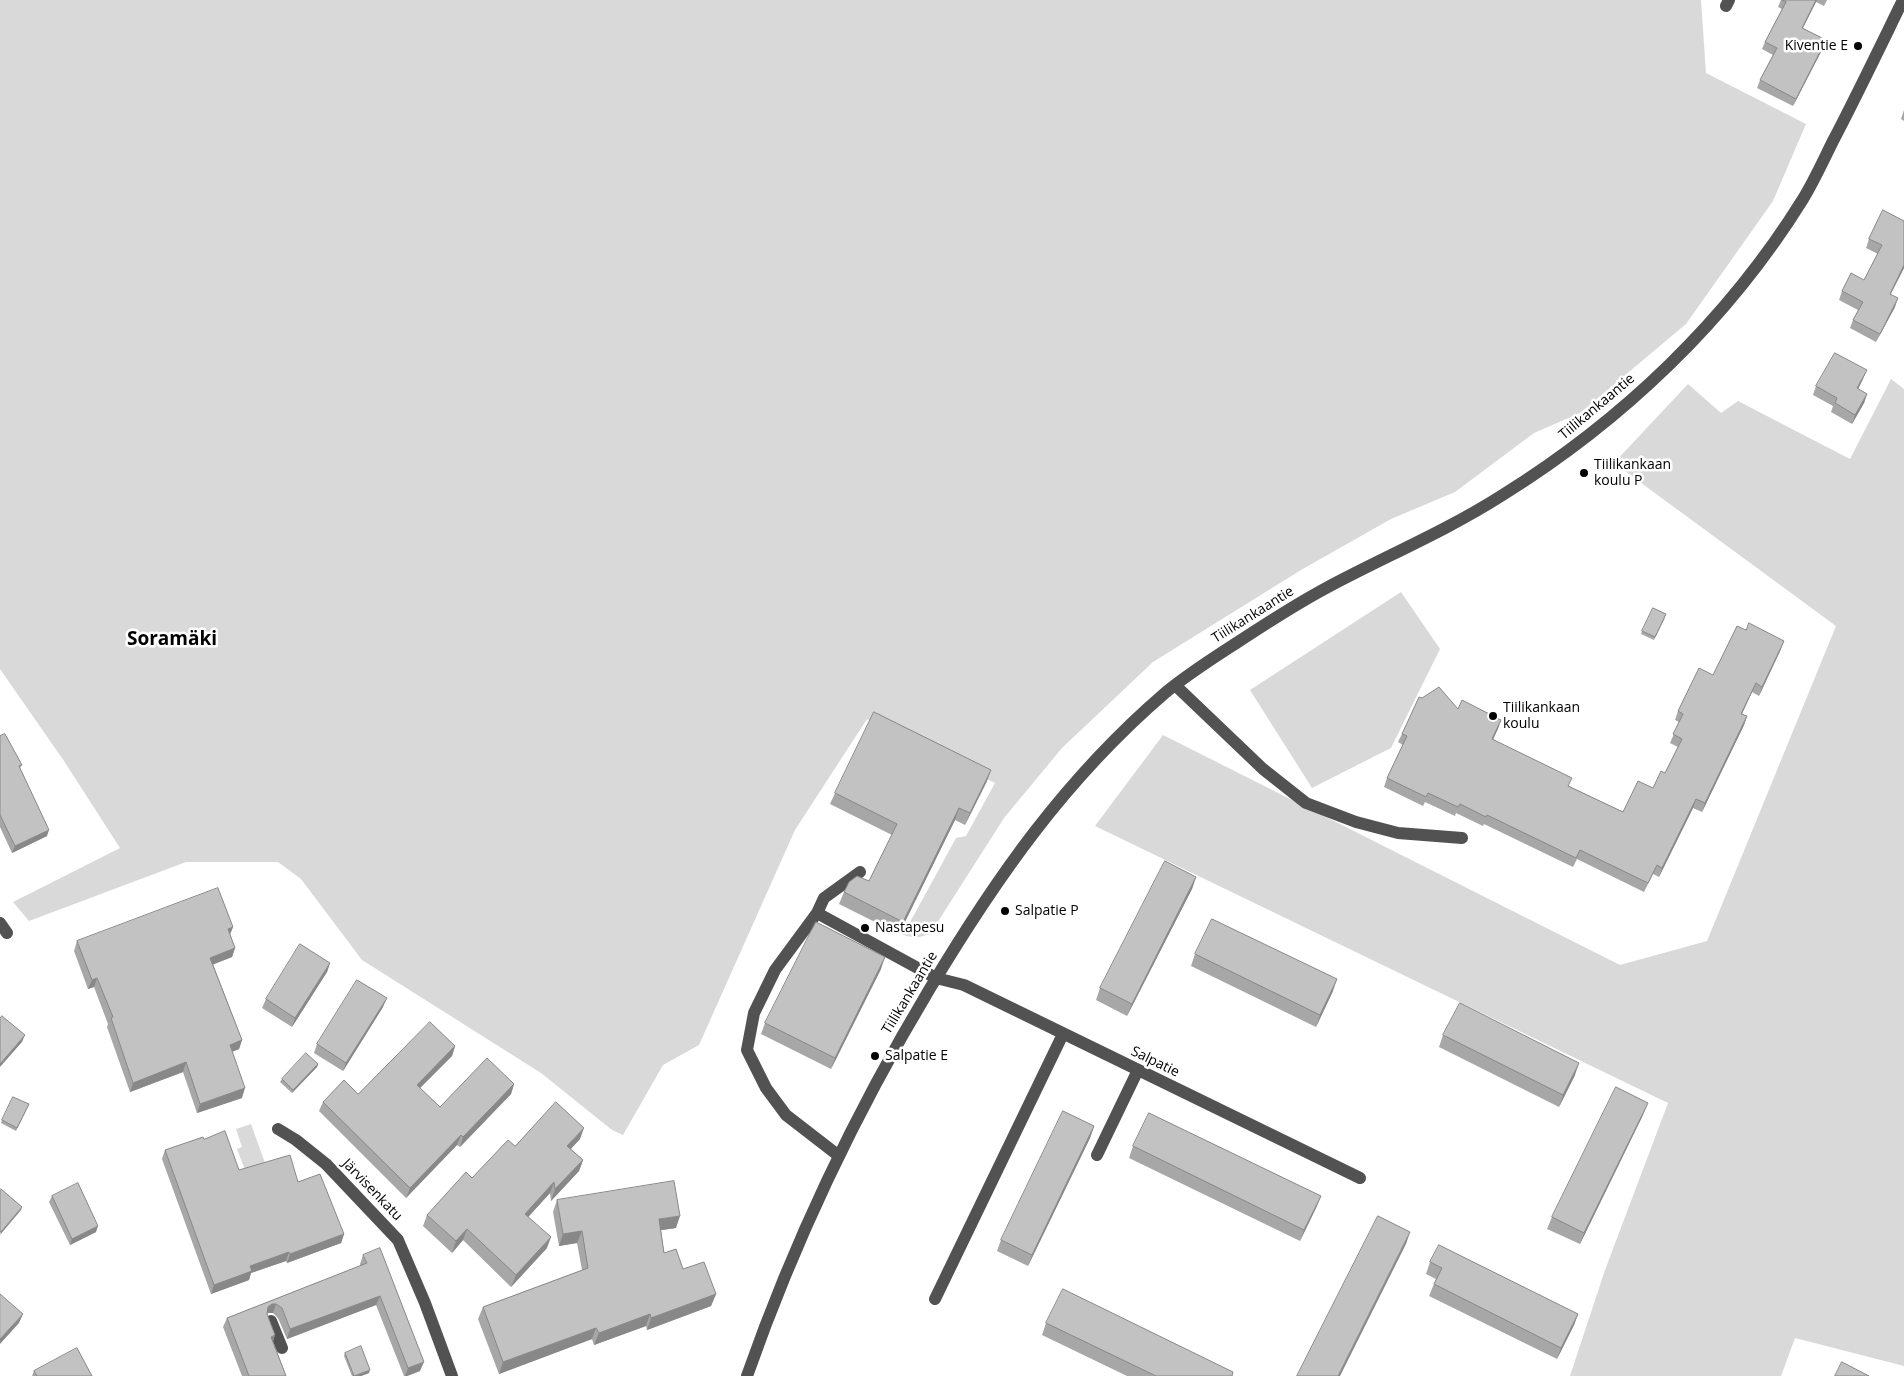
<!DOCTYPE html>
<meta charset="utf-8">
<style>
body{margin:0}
canvas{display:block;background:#fff}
</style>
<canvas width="1904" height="1376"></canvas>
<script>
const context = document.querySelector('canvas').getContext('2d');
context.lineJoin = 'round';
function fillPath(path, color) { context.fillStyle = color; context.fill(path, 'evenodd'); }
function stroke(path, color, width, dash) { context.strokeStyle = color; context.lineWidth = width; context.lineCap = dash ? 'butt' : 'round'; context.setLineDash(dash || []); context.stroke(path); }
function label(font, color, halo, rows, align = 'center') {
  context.font = font + ' "Open Sans",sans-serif'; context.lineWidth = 5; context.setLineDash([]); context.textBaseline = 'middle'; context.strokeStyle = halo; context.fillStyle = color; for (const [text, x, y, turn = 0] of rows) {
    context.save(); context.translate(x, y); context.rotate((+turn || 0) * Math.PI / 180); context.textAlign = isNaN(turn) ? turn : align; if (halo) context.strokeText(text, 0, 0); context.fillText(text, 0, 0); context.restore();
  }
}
const green = new Path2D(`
 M 0,0 L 1701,0 L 1706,73 L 1806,124 L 1773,201 L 1686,324 L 1580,413 L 1534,433 L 1455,492 L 1391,519 L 1301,570 L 1153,662 L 1062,748 L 1004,818 L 930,934 L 916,938 L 903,935 L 956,838 L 966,836 L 995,783 L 867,719 L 795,830 L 699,1045 L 663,1065 L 623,1135 L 612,1130 L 541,1073 L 362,960 L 301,879 L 278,862 L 186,862 L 29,921 L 13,902 L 120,848 L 64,761 L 0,669 Z
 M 1891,379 L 1904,389 L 1904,1366 L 1795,1338 L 1781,1376 L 1570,1376 L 1605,1270 L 1668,1103 L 1095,826 L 1163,735 L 1620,965 L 1707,941 L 1836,626 L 1614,463 L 1688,384 L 1721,413 L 1738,401 L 1850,459 Z
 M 1401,592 L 1440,649 L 1391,748 L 1312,788 L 1250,690 Z
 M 251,1124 L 265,1163 L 245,1170 L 237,1149 L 242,1147 L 236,1129 Z`);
const minor = new Path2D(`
 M 1726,6 L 1729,0
 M 1175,685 L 1263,769 L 1306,803 L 1356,822 L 1398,833 L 1462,838
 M 817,913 L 824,898 L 860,872
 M 0,923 L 7,933
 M 278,1129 L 296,1140 L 326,1164 L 398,1240 L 425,1303 L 452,1376
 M 1097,1155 L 1138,1070
 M 839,1156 L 786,1115 L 766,1088 L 747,1050 L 754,1013 L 775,970 L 817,913 L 936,978 L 964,985 L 1360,1178
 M 935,1299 L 1063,1034
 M 271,1321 L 282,1348
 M 747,1376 C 794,1242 856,1112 929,990 C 996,878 1065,779 1165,693 C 1189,673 1215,657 1241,640 C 1270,621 1298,603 1328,587 C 1386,556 1446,531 1501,496 C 1622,421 1728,320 1803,199 C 1814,181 1823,161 1833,141 C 1857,95 1880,47 1903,0`);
const wall = new Path2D(`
 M 1781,0 L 1827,0 L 1824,6 L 1816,2 L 1803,28 L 1826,40 L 1823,48 L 1793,106 L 1757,88 L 1760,80 L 1773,55 L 1762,49 L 1765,42 L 1782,9 L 1778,7 Z
 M 1904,110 L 1904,121 L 1901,119 Z
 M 1883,210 L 1904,268 L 1891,294 L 1895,307 L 1876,342 L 1850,328 L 1853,320 L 1858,310 L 1839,300 L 1842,291 L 1864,280 L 1878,254 L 1866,248 L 1869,239 Z
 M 1863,379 L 1858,389 L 1867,394 L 1864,403 L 1852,424 L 1831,412 L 1833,406 L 1813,395 L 1816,386 Z
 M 1665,618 L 1654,640 L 1641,634 L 1642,631 Z
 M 1781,649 L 1759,696 L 1752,692 L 1742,714 L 1747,716 L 1744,725 L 1702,812 L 1693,808 L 1659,877 L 1653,874 L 1644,892 L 1577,859 L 1573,867 L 1484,824 L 1483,826 L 1456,813 L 1455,816 L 1425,802 L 1423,806 L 1384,787 L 1387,778 L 1403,745 L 1398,742 L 1402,734 L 1422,698 L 1458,709 L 1501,720 L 1493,739 L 1569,786 L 1623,812 L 1653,788 L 1665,773 L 1678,747 L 1670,743 L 1679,722 L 1675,720 L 1678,711 L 1713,675 Z
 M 0,736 L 22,765 L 20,768 L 47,836 L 12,853 L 0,827 Z
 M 987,781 L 965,825 L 955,820 L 899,934 L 839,904 L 844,892 L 869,881 L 892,835 L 830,804 L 835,793 Z
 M 1196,877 L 1192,889 L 1127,1016 L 1096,1000 L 1100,988 Z
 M 233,927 L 230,935 L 235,948 L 232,957 L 213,964 L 242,1040 L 239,1049 L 232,1052 L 242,1098 L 197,1113 L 183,1072 L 130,1092 L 107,1027 L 108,1024 L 94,987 L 88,989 L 74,951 L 77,941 Z
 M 1195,954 L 1333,991 L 1316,1027 L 1191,966 Z
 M 330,963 L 327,972 L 292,1027 L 262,1008 L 266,999 Z
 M 881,969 L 831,1069 L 761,1034 L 765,1023 Z
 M 383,1007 L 343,1071 L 314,1053 L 317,1044 Z
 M 1443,1035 L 1575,1075 L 1559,1107 L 1439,1047 Z
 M 455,1046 L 452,1056 L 420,1088 L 440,1107 L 514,1084 L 511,1094 L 460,1147 L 457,1145 L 406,1198 L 319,1111 L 323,1102 L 358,1094 Z
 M 318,1064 L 317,1067 L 292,1093 L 280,1082 L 282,1079 Z
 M 28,1107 L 16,1131 L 1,1123 L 2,1120 Z
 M 1643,1115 L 1580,1244 L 1547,1229 L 1552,1217 Z
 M 1094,1126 L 1090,1138 L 1028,1266 L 997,1251 L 1001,1240 Z
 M 204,1139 L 239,1170 L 298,1182 L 344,1234 L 341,1243 L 287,1263 L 286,1261 L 251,1273 L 249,1280 L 211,1294 L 162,1159 L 165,1150 Z
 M 580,1139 L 571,1149 L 583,1160 L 579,1171 L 551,1201 L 550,1193 L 528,1217 L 547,1248 L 511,1287 L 463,1240 L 452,1253 L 423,1226 L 427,1215 L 472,1178 L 515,1146 Z
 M 1133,1146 L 1321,1196 L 1316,1208 L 1300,1241 L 1129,1158 Z
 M 52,1196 L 96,1232 L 70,1245 L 49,1202 Z
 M 557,1200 L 676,1228 L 661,1230 L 664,1253 L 683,1269 L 716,1294 L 711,1306 L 647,1330 L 646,1326 L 594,1345 L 592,1339 L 499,1374 L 478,1319 L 483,1307 L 582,1270 L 577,1243 L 559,1246 L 553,1212 Z
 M 363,1255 L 420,1371 L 407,1376 L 404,1376 L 376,1305 L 287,1339 L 278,1318 L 273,1313 L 268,1313 L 267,1315 L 275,1335 L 273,1341 L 286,1376 L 242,1376 L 223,1327 L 227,1318 L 360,1266 L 360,1264 Z
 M 1430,1262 L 1578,1314 L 1574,1325 L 1557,1359 L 1429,1296 L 1436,1279 L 1426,1274 Z
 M 1046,1323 L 1232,1376 L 1127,1376 L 1042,1335 Z
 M 345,1353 L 369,1373 L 361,1376 L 352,1376 L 344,1356 Z
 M 34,1371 L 92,1376 L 32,1376 Z`);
const shadedWall = new Path2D(`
 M 1816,0 L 1817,0 L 1816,2 L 1799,35 L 1802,28 Z
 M 1826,40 L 1823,48 L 1793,106 L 1796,99 Z
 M 1904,265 L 1904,268 L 1886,302 L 1890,294 Z
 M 1898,298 L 1895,307 L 1876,342 Z
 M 1867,370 L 1863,379 L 1854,397 L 1857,388 Z
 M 1867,394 L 1864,403 L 1852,424 L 1855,415 Z
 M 1784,641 L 1781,649 L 1759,696 L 1762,687 Z
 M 1756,683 L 1752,692 L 1738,722 L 1741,714 Z
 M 1747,716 L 1744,725 L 1702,812 L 1705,803 Z
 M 1501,720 L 1498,729 L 1489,748 L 1492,739 Z
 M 991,770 L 987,781 L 965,825 L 970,813 Z
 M 1696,799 L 1693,808 L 1659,877 L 1662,868 Z
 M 959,808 L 955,820 L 899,934 L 903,922 Z
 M 49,830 L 47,836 L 12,853 L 15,846 Z
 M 1196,877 L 1192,889 L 1127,1016 L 1132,1004 Z
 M 233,927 L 229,936 L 228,929 Z
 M 235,948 L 232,957 L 207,967 L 210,958 Z
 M 885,957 L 881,969 L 831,1069 L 835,1058 Z
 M 330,963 L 327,972 L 292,1027 L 295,1018 Z
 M 97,978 L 94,987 L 88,989 L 92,980 Z
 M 1337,979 L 1333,991 L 1316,1027 L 1320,1015 Z
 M 387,998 L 383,1007 L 343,1071 L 346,1063 Z
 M 25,1035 L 22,1042 L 0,1067 L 0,1064 Z
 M 242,1040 L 239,1049 L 226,1054 L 230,1045 Z
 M 455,1046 L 452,1056 L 413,1095 L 417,1085 Z
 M 186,1062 L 183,1072 L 130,1092 L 133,1083 Z
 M 1579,1063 L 1575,1075 L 1559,1107 L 1563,1095 Z
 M 318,1064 L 317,1067 L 292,1093 L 293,1090 Z
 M 514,1084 L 511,1094 L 460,1147 L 463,1137 Z
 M 245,1088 L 242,1098 L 197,1113 L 200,1104 Z
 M 1648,1103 L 1643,1115 L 1580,1244 L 1584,1233 Z
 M 1094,1126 L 1090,1138 L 1028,1266 L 1032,1255 Z
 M 584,1128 L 580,1139 L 563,1157 L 567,1146 Z
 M 461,1135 L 457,1145 L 406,1198 L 410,1188 Z
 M 583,1160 L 579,1171 L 551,1201 L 555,1189 Z
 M 554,1182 L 550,1193 L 521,1225 L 525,1214 Z
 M 1321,1196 L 1316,1208 L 1300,1241 L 1304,1230 Z
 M 22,1207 L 21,1210 L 0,1235 L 1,1232 Z
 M 680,1216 L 676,1228 L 655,1231 L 659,1219 Z
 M 98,1226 L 96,1232 L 70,1245 L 72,1239 Z
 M 467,1229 L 463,1240 L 452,1253 L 456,1241 Z
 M 582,1231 L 577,1243 L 559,1246 L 563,1234 Z
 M 1410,1232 L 1406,1244 L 1340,1376 L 1338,1376 Z
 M 344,1234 L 341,1243 L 287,1263 L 290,1254 Z
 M 551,1237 L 547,1248 L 511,1287 L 516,1275 Z
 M 289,1252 L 286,1261 L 251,1273 L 249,1280 L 211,1294 L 214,1285 L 250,1266 Z
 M 716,1294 L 711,1306 L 647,1330 L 651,1318 Z
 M 380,1296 L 376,1305 L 287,1339 L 290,1329 Z
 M 272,1304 L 276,1304 L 273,1313 L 268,1313 L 264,1316 L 268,1307 Z
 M 23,1314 L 19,1323 L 0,1344 L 0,1339 Z
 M 650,1314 L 646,1326 L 594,1345 L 599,1333 Z
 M 1578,1314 L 1574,1325 L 1557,1359 L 1561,1348 Z
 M 596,1328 L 592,1339 L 499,1374 L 503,1362 Z
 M 275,1335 L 272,1344 L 271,1337 Z
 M 424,1362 L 420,1371 L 407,1376 L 405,1376 L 408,1368 Z
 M 370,1370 L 369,1373 L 361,1376 L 355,1376 Z`);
const building = new Path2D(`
 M 1782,0 L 1816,0 L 1802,28 L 1826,40 L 1796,99 L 1760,80 L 1777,48 L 1765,42 L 1786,2 Z
 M 1883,210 L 1904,221 L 1904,265 L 1890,294 L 1898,298 L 1880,334 L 1853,320 L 1863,302 L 1842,291 L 1851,273 L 1864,280 L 1882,245 L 1869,239 Z
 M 1835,353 L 1867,370 L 1857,388 L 1867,394 L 1855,415 L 1835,403 L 1837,398 L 1816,386 Z
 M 1653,608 L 1666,614 L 1655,637 L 1642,631 Z
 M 1749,623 L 1784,641 L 1762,687 L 1756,683 L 1741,714 L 1747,716 L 1705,803 L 1696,799 L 1662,868 L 1657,865 L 1648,883 L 1580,850 L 1576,858 L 1487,815 L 1486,817 L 1460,804 L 1458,807 L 1428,793 L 1426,797 L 1387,778 L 1407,736 L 1402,734 L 1419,697 L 1422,698 L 1439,687 L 1458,709 L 1462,700 L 1501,720 L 1492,739 L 1572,778 L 1568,786 L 1623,812 L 1638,781 L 1653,788 L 1661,771 L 1665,773 L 1682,739 L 1673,734 L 1683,714 L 1678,711 L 1699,668 L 1713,675 L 1737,626 L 1746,630 Z
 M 874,712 L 991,770 L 970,813 L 959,808 L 903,922 L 844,892 L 849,882 L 857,876 L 869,881 L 897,824 L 835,793 Z
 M 5,734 L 22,765 L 19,766 L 49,830 L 15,846 L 0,815 L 0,736 Z
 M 1165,861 L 1196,877 L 1132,1004 L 1100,988 Z
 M 218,888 L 233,927 L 228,929 L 235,948 L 210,958 L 242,1040 L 230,1045 L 245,1088 L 200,1104 L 186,1062 L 133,1083 L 111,1018 L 113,1017 L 97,978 L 92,980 L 77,941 Z
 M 1212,919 L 1337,979 L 1320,1015 L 1195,954 Z
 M 816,922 L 885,957 L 835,1058 L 765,1023 Z
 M 300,944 L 330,963 L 295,1018 L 266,999 Z
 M 357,980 L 387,998 L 346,1063 L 317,1044 Z
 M 1460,1003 L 1579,1063 L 1563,1095 L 1443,1035 Z
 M 2,1016 L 25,1035 L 0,1064 L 0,1019 Z
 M 430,1022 L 455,1046 L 417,1085 L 440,1107 L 487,1058 L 514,1084 L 463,1137 L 461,1135 L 410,1188 L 323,1102 L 344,1080 L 358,1094 Z
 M 306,1053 L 318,1064 L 293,1090 L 282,1079 Z
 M 1616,1087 L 1648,1103 L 1584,1233 L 1552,1217 Z
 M 13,1097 L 29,1104 L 17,1128 L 2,1120 Z
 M 556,1102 L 584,1128 L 567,1146 L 583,1160 L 555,1189 L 554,1182 L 525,1214 L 551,1237 L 516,1275 L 467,1229 L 456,1241 L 427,1215 L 466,1172 L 472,1178 L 508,1140 L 515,1146 Z
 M 1063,1111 L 1094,1126 L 1032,1255 L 1001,1240 Z
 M 1149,1113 L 1321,1196 L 1304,1230 L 1133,1146 Z
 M 225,1131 L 239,1170 L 290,1155 L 298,1182 L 320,1174 L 344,1234 L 290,1254 L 289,1252 L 250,1266 L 252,1271 L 214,1285 L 165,1150 L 203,1137 L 204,1139 Z
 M 674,1181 L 680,1216 L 659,1219 L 664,1253 L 676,1249 L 683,1269 L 704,1262 L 716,1294 L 651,1318 L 650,1314 L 599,1333 L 596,1328 L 503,1362 L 483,1307 L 588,1268 L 582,1231 L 563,1234 L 557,1200 Z
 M 78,1183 L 98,1226 L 72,1239 L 52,1196 Z
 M 1,1189 L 22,1207 L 1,1232 L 0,1232 L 0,1190 Z
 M 1378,1216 L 1410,1232 L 1338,1376 L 1297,1376 Z
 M 1439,1245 L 1578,1314 L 1561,1348 L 1434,1284 L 1442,1268 L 1430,1262 Z
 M 380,1248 L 424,1362 L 408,1368 L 380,1296 L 290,1329 L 282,1308 L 276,1304 L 272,1304 L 268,1307 L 267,1314 L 275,1335 L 271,1337 L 286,1376 L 249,1376 L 227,1318 L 367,1263 L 363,1255 Z
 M 1063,1289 L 1233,1372 L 1232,1376 L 1156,1376 L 1046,1323 Z
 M 0,1294 L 23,1314 L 0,1339 Z
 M 361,1346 L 370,1370 L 354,1376 L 345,1353 Z
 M 77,1348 L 92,1376 L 37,1376 L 34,1371 Z
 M 1842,1362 L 1869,1376 L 1835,1376 Z`);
const markers = [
 [1858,46,5,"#000"],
 [1584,473,5,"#000"],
 [1493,716,5,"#000"],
 [1005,911,5,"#000"],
 [865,928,5,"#000"],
 [875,1056,5,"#000"]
];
const poiNames = [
 ["Kiventie E",1848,46,"right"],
 ["Tiilikankaan",1594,465],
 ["koulu P",1594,481],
 ["Tiilikankaan",1503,708],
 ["koulu",1503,724],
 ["Salpatie P",1015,911],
 ["Nastapesu",875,928],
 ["Salpatie E",885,1056]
];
const streetNames = [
 ["Tiilikankaantie",1597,407,-40],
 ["Tiilikankaantie",1253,615,-32],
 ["Tiilikankaantie",910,993,-59],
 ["Salpatie",1155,1062,26],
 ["Järvisenkatu",372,1190,46]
];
const districtNames = [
 ["Soramäki",172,640]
];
fillPath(green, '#d9d9d9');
stroke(minor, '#525252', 12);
fillPath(wall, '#a7a7a7');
fillPath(shadedWall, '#888');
fillPath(building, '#c2c2c2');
stroke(building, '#888', 1);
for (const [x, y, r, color] of markers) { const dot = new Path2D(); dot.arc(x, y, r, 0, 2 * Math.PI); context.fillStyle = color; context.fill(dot); stroke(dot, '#fff', 2); }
label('14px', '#000', '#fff', poiNames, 'left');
label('14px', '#000', '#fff', streetNames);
label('bold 19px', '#000', '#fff', districtNames);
</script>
